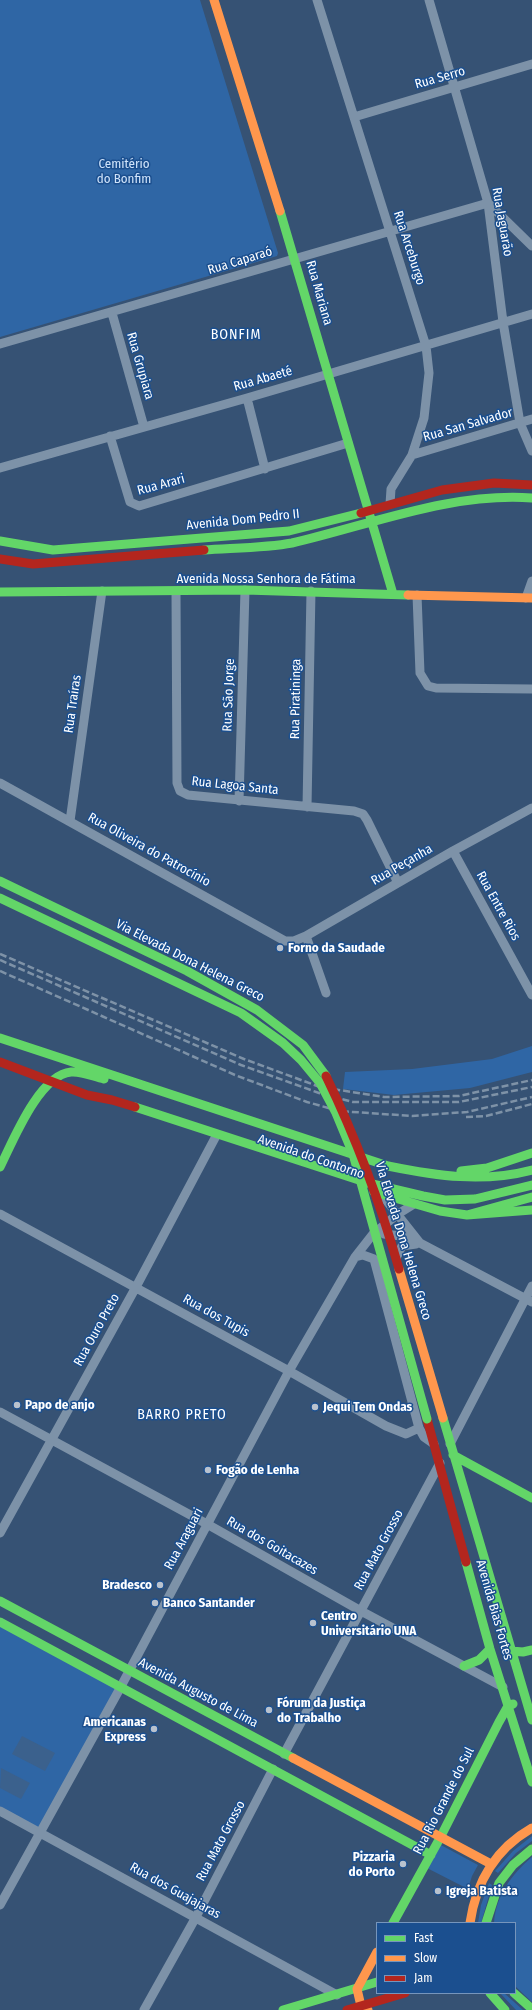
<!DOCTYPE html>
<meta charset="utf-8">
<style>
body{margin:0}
#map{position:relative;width:532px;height:2010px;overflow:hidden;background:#365274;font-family:"Fira Sans Condensed",sans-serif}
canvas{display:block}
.legend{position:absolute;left:376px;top:1922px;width:140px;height:72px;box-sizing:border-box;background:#1b4f8f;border:1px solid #7695bc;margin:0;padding:5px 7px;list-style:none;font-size:12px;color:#fff}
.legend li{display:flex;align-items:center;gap:8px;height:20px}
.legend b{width:20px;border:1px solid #7695bc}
</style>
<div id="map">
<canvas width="532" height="2010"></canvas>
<ul class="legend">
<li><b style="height:5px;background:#63d668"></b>Fast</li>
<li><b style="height:5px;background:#ff974d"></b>Slow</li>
<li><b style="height:5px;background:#b3261e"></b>Jam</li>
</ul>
</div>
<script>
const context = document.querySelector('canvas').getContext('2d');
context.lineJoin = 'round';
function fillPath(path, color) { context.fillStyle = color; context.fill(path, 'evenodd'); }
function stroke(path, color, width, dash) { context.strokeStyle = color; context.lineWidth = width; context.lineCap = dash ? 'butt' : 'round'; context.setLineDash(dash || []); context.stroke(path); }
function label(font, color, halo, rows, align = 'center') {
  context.font = font + ' "Fira Sans Condensed",sans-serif'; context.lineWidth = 3; context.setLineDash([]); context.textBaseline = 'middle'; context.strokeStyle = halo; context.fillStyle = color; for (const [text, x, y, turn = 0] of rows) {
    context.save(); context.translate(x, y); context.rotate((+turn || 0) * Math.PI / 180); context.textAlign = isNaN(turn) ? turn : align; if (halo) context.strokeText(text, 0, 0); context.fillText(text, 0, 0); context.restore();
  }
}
const green = new Path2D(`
 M 0,0 L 200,0 L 278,253 L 277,256 L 0,337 Z
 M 532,1046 L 532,1072 L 470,1088 L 394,1095 L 343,1089 L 345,1072 L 412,1069 L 492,1059 Z
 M 0,1621 L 121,1687 L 40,1832 L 0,1811 Z
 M 532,1836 L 532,1841 L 516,1853 L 498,1873 L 495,1871 L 513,1851 Z
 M 439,1844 L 478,1865 L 472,1876 L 468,1889 L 425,1867 Z
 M 532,1857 L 532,2002 L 515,1986 L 515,1923 L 494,1923 C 496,1895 512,1874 532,1857 Z
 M 489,1883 L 492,1885 L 481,1923 L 478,1923 L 481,1905 Z
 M 500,1993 L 504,1993 L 523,2010 L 516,2010 Z`);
const water = new Path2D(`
 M 22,1736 L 55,1753 L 45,1771 L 12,1754 Z
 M 1,1768 L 30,1783 L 21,1799 L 0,1788 Z`);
const street = new Path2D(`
 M 317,0 L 426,346 L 429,373 L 424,418 L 412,455 L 391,489 L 390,504
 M 429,0 L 488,203 L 503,322 L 520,423 L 532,451
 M 354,117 L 532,64
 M 488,203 L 532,246
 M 112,313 L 144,427
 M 0,344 L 488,203
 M 247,398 L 265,469
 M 110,436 L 130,502 L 139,506 L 348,443
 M 412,455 L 532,419
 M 0,468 L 247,398 L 532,314
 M 176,592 L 177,783 L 180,791 L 188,795 L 354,811 L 363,814 L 367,820 L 398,883
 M 417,595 L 420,673 L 428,686 L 436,688 L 532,689
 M 526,598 L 532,581
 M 0,783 L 285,941 L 294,941 L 306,936 L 453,851 L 532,808
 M 239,801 L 245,590
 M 307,807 L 311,591
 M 70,821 L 102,591
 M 453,851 L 532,995
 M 306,936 L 326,993
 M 382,1195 L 420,1243
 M 0,1214 L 289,1371 L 386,1426 L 406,1434 L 419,1428
 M 384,1234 L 401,1236 L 420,1243 L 532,1302
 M 397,1256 L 402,1246 L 416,1244
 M 355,1257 L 363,1255 L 374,1259 L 419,1428 L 424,1437 L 434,1444
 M 0,1412 L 207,1524 L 361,1611 L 503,1687
 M 450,1444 L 532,1286
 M 0,1533 L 136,1287 L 215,1138
 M 284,1754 L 440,1463
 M 0,1811 L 337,1995
 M 0,1905 L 118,1692 L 289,1371 L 355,1257 L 373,1234 L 398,1214 L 414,1204
 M 144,2010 L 196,1917 L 273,1769`);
const fast = new Path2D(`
 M 280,211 L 393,594
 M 0,541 L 53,550 L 289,531 L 361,513
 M 204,550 C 232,548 266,548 292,543 C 370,525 451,492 532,498
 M 0,592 L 245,590 L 408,595
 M 0,881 L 187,971 L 257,1010 L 303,1045 L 326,1076
 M 0,898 L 241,1013 L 283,1043 L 301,1060 L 320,1083
 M 0,1038 L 388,1166 C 437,1176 483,1183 532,1170
 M 135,1107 L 368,1183 L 423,1196 L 445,1200 L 475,1199 L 532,1185
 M 0,1167 C 13,1141 39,1075 71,1072 C 82,1071 94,1077 104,1079
 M 461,1171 L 487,1168 L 532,1153
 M 374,1192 L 440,1211 L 467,1215 L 532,1210
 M 467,1215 L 532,1197
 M 443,1418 L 532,1720
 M 453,1455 L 532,1498
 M 466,1562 L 490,1649 L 532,1782
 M 0,1601 L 293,1758
 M 0,1622 L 431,1855
 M 511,1651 L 523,1652 L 532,1650
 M 464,1666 L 479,1660 L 490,1649
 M 393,1923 L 440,1838 L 499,1722 L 508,1706 L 513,1704
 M 486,1923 L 499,1883 L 513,1865 L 532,1849
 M 490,1993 L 505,2010
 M 514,1993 L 532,2009
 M 283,2010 L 377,1982`);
const slow = new Path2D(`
 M 214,0 L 280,211
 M 408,595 L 532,598
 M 293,1758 L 491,1864
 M 470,1923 C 476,1882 495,1849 532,1828
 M 368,2010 L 361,2006 L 357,1989 L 377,1952`);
const jam = new Path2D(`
 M 361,513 L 442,490 L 494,483 L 532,485
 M 0,559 L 33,564 L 204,550
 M 0,1062 L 87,1095 L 112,1100 L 135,1107
 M 427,1419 L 466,1562
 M 347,2010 L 405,1993`);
const rail = new Path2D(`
 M 0,954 L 244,1059 L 320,1087 L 384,1097 L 459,1096 L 532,1080
 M 0,960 L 241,1065 L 319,1093 L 353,1102 L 459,1102 L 532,1087
 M 0,971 L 235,1075 L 307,1102 L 339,1111 L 412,1116 L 467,1112 L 532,1097
 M 466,1117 L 486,1116 L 532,1104`);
const fastBridge = new Path2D(`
 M 320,1083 L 336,1113 L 353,1154 L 427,1419`);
const slowBridge = new Path2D(`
 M 399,1269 L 443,1418`);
const jamBridge = new Path2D(`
 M 326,1076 C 356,1138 380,1202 399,1269`);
const markers = [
 [280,948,4,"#b9c2ce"],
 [17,1405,4,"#b9c2ce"],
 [315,1407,4,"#b9c2ce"],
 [208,1470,4,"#b9c2ce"],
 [160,1585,4,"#b9c2ce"],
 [155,1603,4,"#b9c2ce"],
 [313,1623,4,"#b9c2ce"],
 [269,1710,4,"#b9c2ce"],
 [154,1729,4,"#b9c2ce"],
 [403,1864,4,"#b9c2ce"],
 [438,1891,4,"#b9c2ce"]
];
const streetNames = [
 ["Rua Serro",440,78,-16],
 ["Rua Jaguarão",502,222,80],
 ["Rua Arceburgo",409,248,72],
 ["Rua Caparaó",240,261,-17],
 ["Rua Mariana",319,293,74],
 ["Rua Grupiara",140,366,74],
 ["Rua Abaeté",263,379,-16],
 ["Rua San Salvador",468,425,-16],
 ["Rua Arari",161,485,-15],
 ["Avenida Dom Pedro II",243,520,-6],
 ["Avenida Nossa Senhora de Fátima",266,579],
 ["Rua São Jorge",229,695,-88],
 ["Rua Piratininga",296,699,-89],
 ["Rua Traíras",73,704,-82],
 ["Rua Lagoa Santa",235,786,6],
 ["Rua Oliveira do Patrocínio",149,850,29],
 ["Rua Peçanha",402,865,-30],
 ["Rua Entre Rios",498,906,61],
 ["Via Elevada Dona Helena Greco",190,961,27],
 ["Avenida do Contorno",311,1157,19],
 ["Via Elevada Dona Helena Greco",403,1241,73],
 ["Rua dos Tupis",216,1316,29],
 ["Rua Ouro Preto",97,1330,-61],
 ["Rua Araguari",184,1539,-62],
 ["Rua dos Goitacazes",272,1546,30],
 ["Rua Mato Grosso",379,1550,-62],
 ["Avenida Bias Fortes",494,1610,74],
 ["Avenida Augusto de Lima",198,1693,28],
 ["Rua Rio Grande do Sul",444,1801,-63],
 ["Rua Mato Grosso",221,1841,-62],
 ["Rua dos Guajajaras",175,1891,29]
];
const parkNames = [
 ["Cemitério",124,164],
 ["do Bonfim",124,179]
];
const poiNames = [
 ["Forno da Saudade",288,948],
 ["Papo de anjo",25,1405],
 ["Jequi Tem Ondas",323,1407],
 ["Fogão de Lenha",216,1470],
 ["Bradesco",152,1585,"right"],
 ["Banco Santander",163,1603],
 ["Centro",321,1616],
 ["Universitário UNA",321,1631],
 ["Fórum da Justiça",277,1703],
 ["do Trabalho",277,1718],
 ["Americanas",146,1722,"right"],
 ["Express",146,1737,"right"],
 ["Pizzaria",395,1857,"right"],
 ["do Porto",395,1872,"right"],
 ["Igreja Batista",446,1891]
];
const neighbourhoodNames = [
 ["BONFIM",236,335],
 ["BARRO PRETO",182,1415]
];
fillPath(green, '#2f66a5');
fillPath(water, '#3b618d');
stroke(street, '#7d92a8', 9);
stroke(fast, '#63d668', 9);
stroke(slow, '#ff974d', 9);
stroke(jam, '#b3261e', 9);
stroke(rail, '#7e92a7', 2.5, [7, 3]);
stroke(fastBridge, '#63d668', 9);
stroke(slowBridge, '#ff974d', 9);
stroke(jamBridge, '#b3261e', 9);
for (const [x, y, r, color] of markers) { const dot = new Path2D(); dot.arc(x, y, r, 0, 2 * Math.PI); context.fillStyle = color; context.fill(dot); stroke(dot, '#1b4f8f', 1.5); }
label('13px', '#fff', '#1b4f8f', streetNames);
label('13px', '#cfe3fa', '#1b4f8f', parkNames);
label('bold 13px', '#fff', '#1b4f8f', poiNames, 'left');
context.letterSpacing = '1px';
label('14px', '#fff', '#1b4f8f', neighbourhoodNames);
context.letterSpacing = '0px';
</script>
